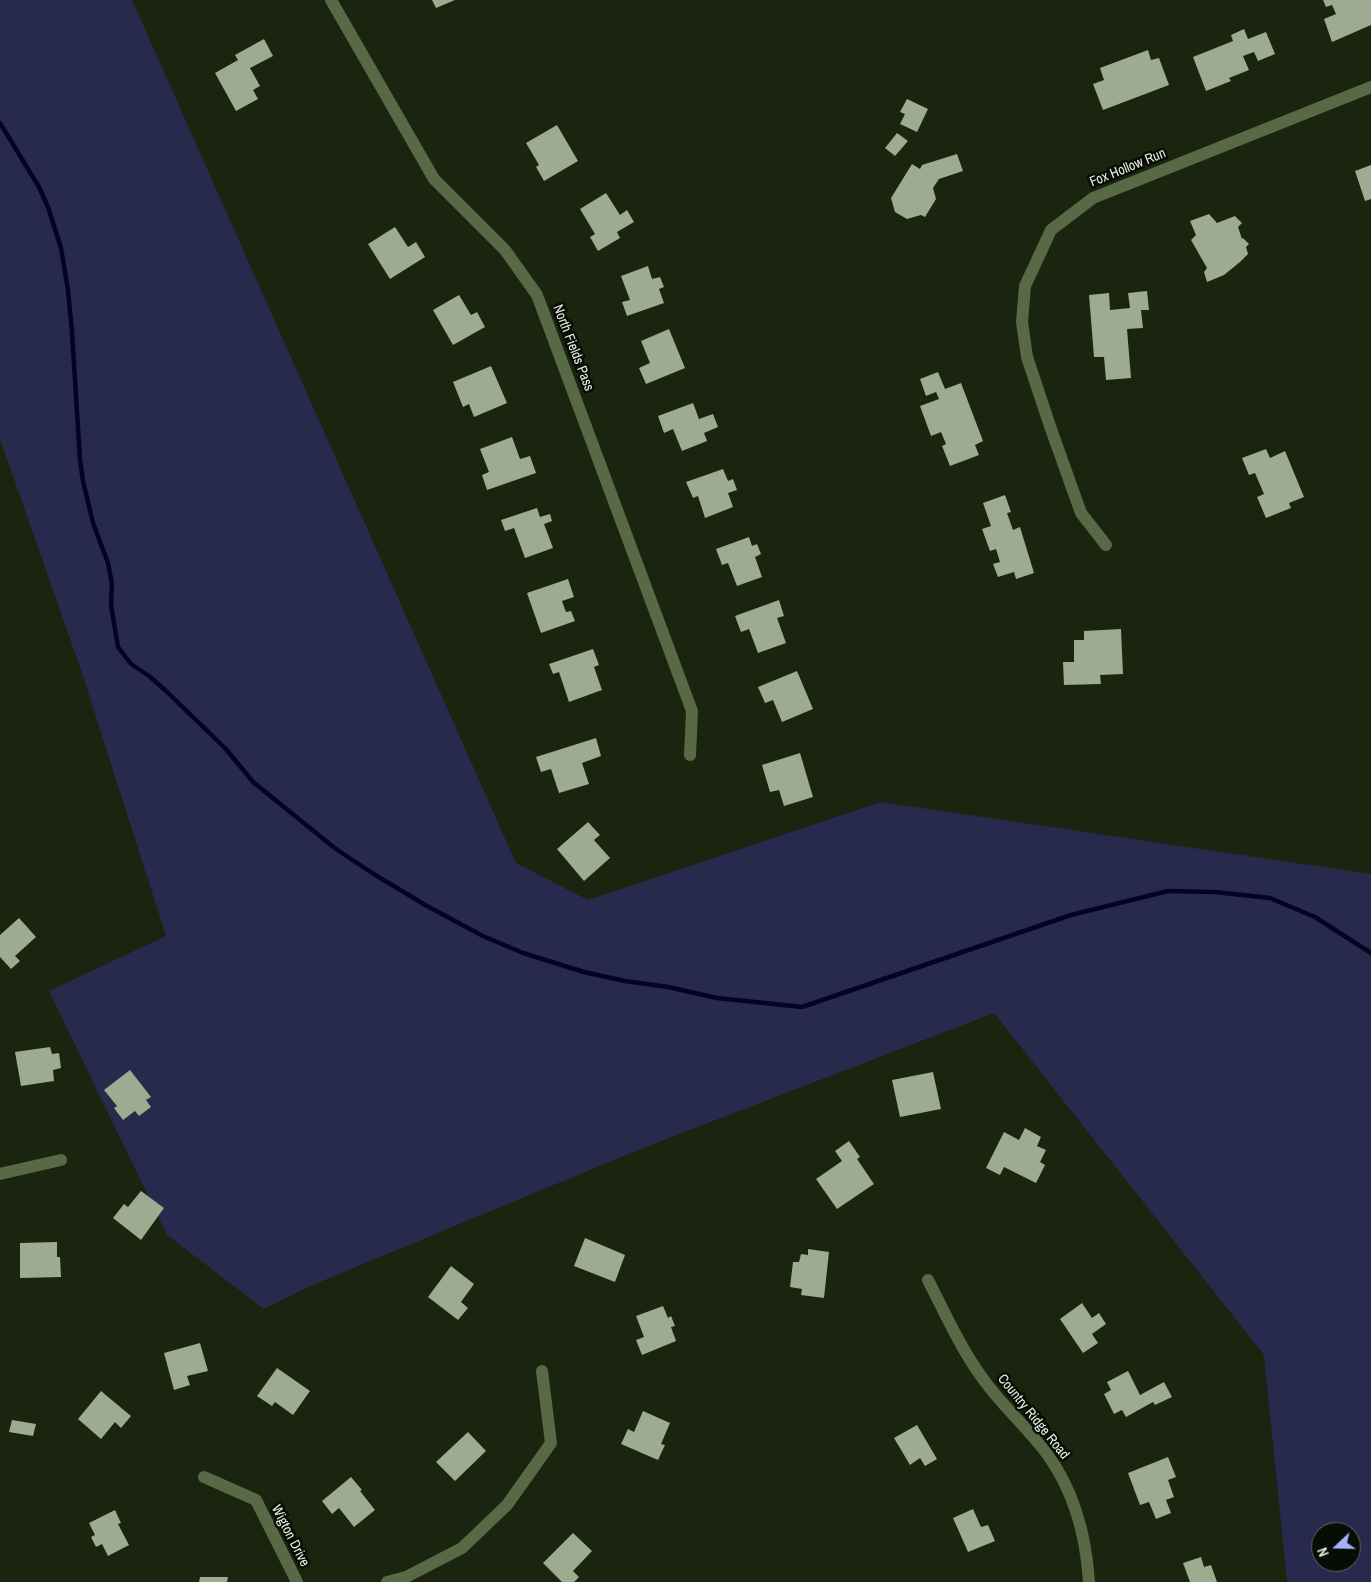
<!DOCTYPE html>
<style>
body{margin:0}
#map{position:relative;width:1371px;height:1582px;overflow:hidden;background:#1a240f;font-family:"Archivo Narrow",sans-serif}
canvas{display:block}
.north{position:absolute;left:1311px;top:1522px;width:50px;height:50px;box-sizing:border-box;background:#070c04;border:1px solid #61665c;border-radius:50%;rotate:249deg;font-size:14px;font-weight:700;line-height:20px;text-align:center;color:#e7eee0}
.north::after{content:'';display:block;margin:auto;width:18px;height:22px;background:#a7b1fc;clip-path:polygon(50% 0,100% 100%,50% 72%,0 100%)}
</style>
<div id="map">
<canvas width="1371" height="1582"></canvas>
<div class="north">N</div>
</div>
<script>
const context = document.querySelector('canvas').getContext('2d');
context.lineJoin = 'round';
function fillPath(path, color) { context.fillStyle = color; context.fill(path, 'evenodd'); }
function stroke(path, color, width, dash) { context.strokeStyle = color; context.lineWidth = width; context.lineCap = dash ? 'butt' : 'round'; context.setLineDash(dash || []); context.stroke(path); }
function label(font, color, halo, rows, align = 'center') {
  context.font = font + ' "Archivo Narrow",sans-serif'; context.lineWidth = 5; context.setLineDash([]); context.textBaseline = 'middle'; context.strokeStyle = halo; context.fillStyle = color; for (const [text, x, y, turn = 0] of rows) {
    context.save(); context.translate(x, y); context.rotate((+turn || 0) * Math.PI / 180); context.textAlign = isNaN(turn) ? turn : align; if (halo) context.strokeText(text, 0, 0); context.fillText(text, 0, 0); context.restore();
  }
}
const green = new Path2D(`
 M 0,0 L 132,0 L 516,863 L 588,900 L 881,802 L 1371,874 L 1371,1582 L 1287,1582 L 1264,1355 L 994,1013 L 643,1148 L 310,1286 L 264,1309 L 167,1235 L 49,991 L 166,936 L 81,670 L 0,439 ZM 1321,1532 L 1351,1532 L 1351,1562 L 1321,1562 Z`);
const stream = new Path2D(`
 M 0,123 L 39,187 L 48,207 L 61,248 L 68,290 L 72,332 L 80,460 L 83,481 L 93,523 L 108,563 L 112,584 L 111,605 L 118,647 L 131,664 L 149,676 L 165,690 L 226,749 L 253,782 L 336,849 L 372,873 L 427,906 L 483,936 L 523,953 L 584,972 L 625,981 L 668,987 L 717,998 L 802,1007 L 1071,915 L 1168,891 L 1215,892 L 1270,898 L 1315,917 L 1371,953`);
const building = new Path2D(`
 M 432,0 L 455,0 L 436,8 Z
 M 1323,0 L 1371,0 L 1371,25 L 1332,42 L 1324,19 L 1336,14 L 1332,5 L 1326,7 Z
 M 1244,29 L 1248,39 L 1266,32 L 1275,54 L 1258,61 L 1254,52 L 1243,56 L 1249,70 L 1229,78 L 1231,81 L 1206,91 L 1193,57 L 1233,41 L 1231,35 Z
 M 264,39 L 273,56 L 250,68 L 260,86 L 253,90 L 258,99 L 236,111 L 215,73 L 238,60 L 235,55 Z
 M 1148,50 L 1151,60 L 1159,58 L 1169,85 L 1103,110 L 1093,84 L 1104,80 L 1100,68 Z
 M 907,99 L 928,109 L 917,132 L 900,124 L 905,114 L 900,112 Z
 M 557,125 L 578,161 L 544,181 L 536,167 L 539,165 L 526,143 Z
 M 897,133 L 908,141 L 895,156 L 885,148 Z
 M 957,154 L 963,171 L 939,179 L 933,188 L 936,199 L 925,217 L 921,215 L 907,219 L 895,212 L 891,198 L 912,164 L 920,169 L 922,165 Z
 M 1371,165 L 1371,199 L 1365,201 L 1355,171 Z
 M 606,193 L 620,215 L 627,210 L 634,222 L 617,232 L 620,238 L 598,251 L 590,237 L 595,234 L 580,209 Z
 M 1209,214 L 1217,223 L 1235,216 L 1242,223 L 1238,227 L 1242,239 L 1243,238 L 1249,244 L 1246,247 L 1248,254 L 1240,262 L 1224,275 L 1207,282 L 1204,272 L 1207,268 L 1191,240 L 1196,235 L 1190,221 Z
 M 395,227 L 408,247 L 416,242 L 425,257 L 390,279 L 368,244 Z
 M 648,266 L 652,279 L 660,277 L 664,287 L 659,289 L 664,303 L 627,316 L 622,302 L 630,300 L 621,276 Z
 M 1147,291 L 1149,310 L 1141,310 L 1143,328 L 1127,329 L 1131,378 L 1106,380 L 1104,357 L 1094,357 L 1089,295 L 1109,293 L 1110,310 L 1130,308 L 1128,293 Z
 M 459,295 L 471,315 L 477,312 L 485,327 L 453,345 L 433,310 Z
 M 669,329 L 685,368 L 646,384 L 639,368 L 650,363 L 641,341 Z
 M 491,366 L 507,403 L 474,417 L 469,404 L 463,407 L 453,382 Z
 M 938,372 L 945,389 L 961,383 L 983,441 L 975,445 L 979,455 L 950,466 L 942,446 L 946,444 L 941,432 L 931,436 L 920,406 L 939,399 L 936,392 L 926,396 L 920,379 Z
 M 693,403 L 699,419 L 713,414 L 718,427 L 704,433 L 707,441 L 682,451 L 673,429 L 664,433 L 658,416 Z
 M 512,437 L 520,459 L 530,456 L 536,473 L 487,490 L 482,475 L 489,472 L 480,449 Z
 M 1266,449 L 1270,458 L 1285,451 L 1304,497 L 1289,503 L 1291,508 L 1266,518 L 1257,497 L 1264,494 L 1255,473 L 1249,475 L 1242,458 Z
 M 723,469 L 728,481 L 733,479 L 737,490 L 728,493 L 733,507 L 705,518 L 698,496 L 693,498 L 686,482 Z
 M 1005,495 L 1011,512 L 1007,513 L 1013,530 L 1020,527 L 1034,573 L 1016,579 L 1014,572 L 998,577 L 993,564 L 1000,562 L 996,549 L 990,551 L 982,529 L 991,526 L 983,503 Z
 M 537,508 L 540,517 L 550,514 L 552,521 L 544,524 L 553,548 L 525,558 L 514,528 L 505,531 L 501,520 Z
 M 749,537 L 752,546 L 757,544 L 761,554 L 755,557 L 762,577 L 737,586 L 728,563 L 722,565 L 716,549 Z
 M 568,579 L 574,597 L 562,601 L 566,612 L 571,611 L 575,621 L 541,633 L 527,593 Z
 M 779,600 L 784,616 L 777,618 L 786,643 L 758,653 L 749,629 L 741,632 L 735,616 Z
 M 1121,629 L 1123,674 L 1100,675 L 1101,684 L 1064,685 L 1063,662 L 1074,662 L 1074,640 L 1084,640 L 1084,631 Z
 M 593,649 L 599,665 L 594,667 L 602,690 L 569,702 L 559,672 L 553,674 L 549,664 Z
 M 797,671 L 813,709 L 782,722 L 773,700 L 765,703 L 758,687 Z
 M 596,738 L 601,756 L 582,763 L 589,784 L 559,793 L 551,769 L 541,772 L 536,757 Z
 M 800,753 L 813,797 L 784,806 L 779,790 L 770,792 L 762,765 Z
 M 588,822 L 600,835 L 594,840 L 610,858 L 584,881 L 557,849 Z
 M 19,918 L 36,937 L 15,956 L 20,961 L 11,969 L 0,957 L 0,935 Z
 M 50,1047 L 52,1054 L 59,1053 L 61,1068 L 53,1070 L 54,1081 L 21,1086 L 15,1052 Z
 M 130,1070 L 151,1097 L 146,1100 L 151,1107 L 139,1116 L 135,1111 L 123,1120 L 114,1108 L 117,1106 L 104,1090 Z
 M 933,1072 L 941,1109 L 900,1117 L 892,1080 Z
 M 1025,1128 L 1041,1137 L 1037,1146 L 1046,1150 L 1040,1162 L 1045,1165 L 1036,1183 L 1004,1167 L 1000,1175 L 986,1168 L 1004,1132 L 1019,1140 Z
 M 849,1141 L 860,1157 L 857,1159 L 874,1184 L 837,1209 L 816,1179 L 842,1161 L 835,1151 Z
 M 141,1191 L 164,1208 L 141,1240 L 113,1218 L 124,1204 L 128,1207 Z
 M 585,1238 L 625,1255 L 615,1282 L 574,1266 Z
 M 57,1242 L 57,1257 L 60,1257 L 61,1277 L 20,1278 L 20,1243 Z
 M 808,1249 L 829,1252 L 824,1298 L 801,1295 L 802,1289 L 790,1287 L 793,1262 L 799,1262 L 801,1254 L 808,1255 Z
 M 451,1266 L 474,1284 L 461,1302 L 468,1308 L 458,1320 L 428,1297 Z
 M 1082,1303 L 1092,1318 L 1099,1313 L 1106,1324 L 1092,1334 L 1098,1343 L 1083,1353 L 1060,1319 Z
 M 663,1306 L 668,1318 L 671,1316 L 675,1326 L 671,1327 L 676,1341 L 642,1355 L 636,1340 L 644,1337 L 636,1316 Z
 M 200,1343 L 208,1371 L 187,1376 L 190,1385 L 174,1390 L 164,1353 Z
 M 277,1368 L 310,1391 L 293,1415 L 275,1402 L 272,1406 L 257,1396 Z
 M 1128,1371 L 1140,1395 L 1164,1382 L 1172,1397 L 1155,1405 L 1153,1402 L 1126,1417 L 1122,1410 L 1114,1414 L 1104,1394 L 1111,1390 L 1107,1382 Z
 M 101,1391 L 131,1416 L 121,1428 L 115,1422 L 101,1439 L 78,1419 Z
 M 643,1411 L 670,1423 L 661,1444 L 665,1445 L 658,1460 L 621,1444 L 628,1429 L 634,1432 Z
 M 12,1420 L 36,1424 L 33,1436 L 9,1432 Z
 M 917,1425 L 937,1459 L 925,1466 L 920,1458 L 910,1465 L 894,1438 Z
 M 468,1432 L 486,1451 L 455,1481 L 436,1462 Z
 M 1168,1457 L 1176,1477 L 1168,1480 L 1174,1497 L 1166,1500 L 1171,1513 L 1156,1519 L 1149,1502 L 1140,1505 L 1128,1473 Z
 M 351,1477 L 362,1490 L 360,1491 L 375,1510 L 354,1527 L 339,1508 L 332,1514 L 322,1501 Z
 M 973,1509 L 981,1527 L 988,1525 L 995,1541 L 968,1552 L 953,1518 Z
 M 115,1510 L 121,1523 L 118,1524 L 129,1545 L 108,1556 L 102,1544 L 96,1547 L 91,1537 L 95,1535 L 89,1523 Z
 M 573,1533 L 592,1551 L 573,1571 L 579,1577 L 574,1582 L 562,1582 L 543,1563 Z
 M 1201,1557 L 1204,1567 L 1211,1565 L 1217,1582 L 1190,1582 L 1183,1563 Z
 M 200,1577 L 228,1577 L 227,1582 L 199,1582 Z`);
const minor = new Path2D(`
 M 331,0 L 434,179 L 505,250 L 537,295 L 692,711 L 690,755
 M 1106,545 L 1081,513 L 1051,429 L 1027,357 L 1022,322 L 1025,286 L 1051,230 L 1093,198 L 1371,87
 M 0,1174 L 61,1160
 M 928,1280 C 947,1317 964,1356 990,1388 C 1008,1411 1030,1431 1047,1454 C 1075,1492 1086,1536 1089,1582
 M 204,1477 L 256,1500 L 297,1582
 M 387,1582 L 406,1577 L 462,1548 L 507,1505 L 551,1443 L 542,1371`);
const streetNames = [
 ["Fox Hollow Run",1128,168,-22],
 ["North Fields Pass",573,348,69],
 ["Country Ridge Road",1033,1417,51],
 ["Wigton Drive",290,1536,63]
];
fillPath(green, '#272a4c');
stroke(stream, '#050223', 4.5);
fillPath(building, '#9dab91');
stroke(minor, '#576945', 12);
label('14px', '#e7eee0', '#070c04', streetNames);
</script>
